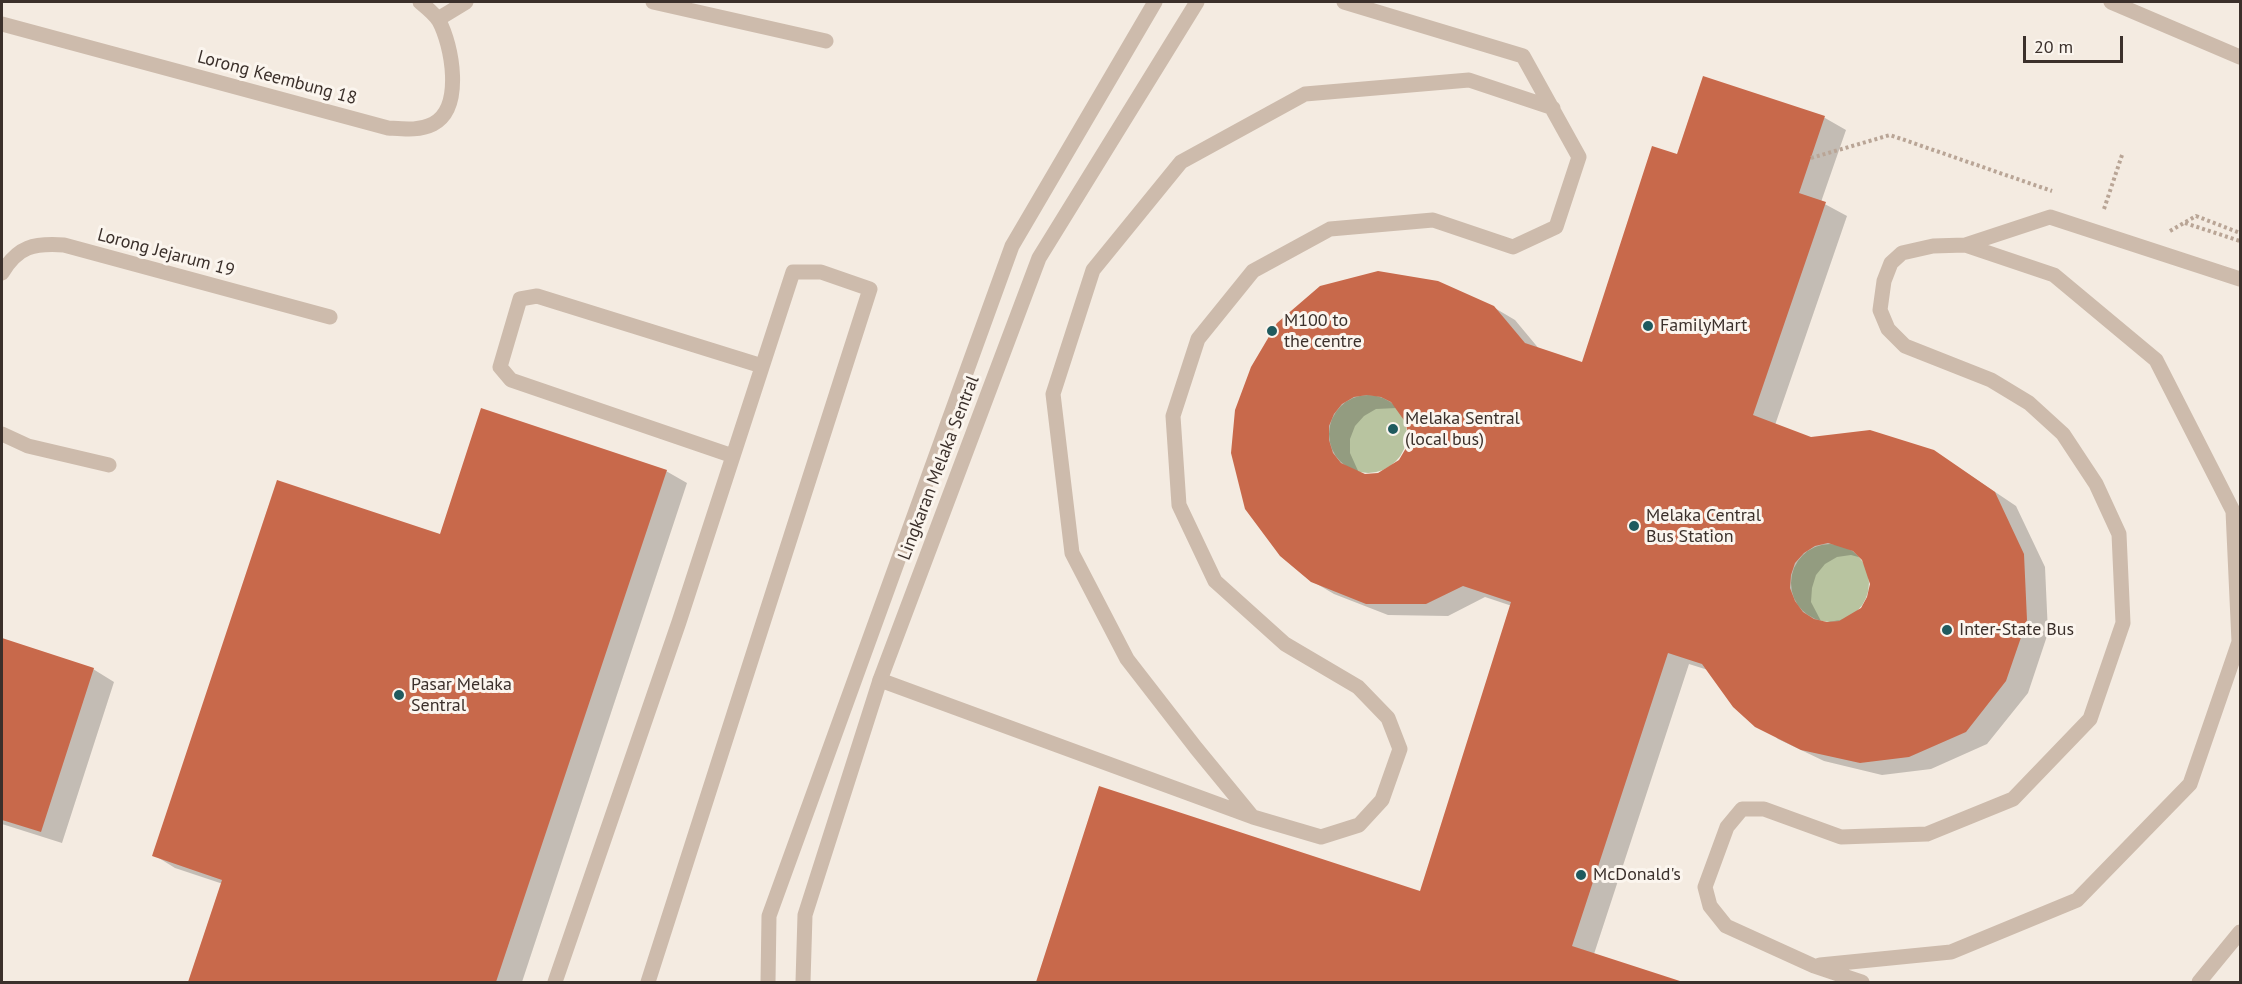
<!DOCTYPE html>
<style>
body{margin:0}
#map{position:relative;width:2242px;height:984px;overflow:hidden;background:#f4ebe1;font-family:"PT Sans",sans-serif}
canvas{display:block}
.frame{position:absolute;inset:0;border:3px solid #3b302b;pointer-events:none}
.scale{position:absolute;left:2023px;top:36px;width:100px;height:27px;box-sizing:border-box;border:3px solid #3b302b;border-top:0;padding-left:8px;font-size:18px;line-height:21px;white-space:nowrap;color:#3b302b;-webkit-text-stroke:4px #fbf5ee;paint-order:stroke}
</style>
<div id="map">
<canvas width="2242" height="984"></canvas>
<div class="frame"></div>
<div class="scale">20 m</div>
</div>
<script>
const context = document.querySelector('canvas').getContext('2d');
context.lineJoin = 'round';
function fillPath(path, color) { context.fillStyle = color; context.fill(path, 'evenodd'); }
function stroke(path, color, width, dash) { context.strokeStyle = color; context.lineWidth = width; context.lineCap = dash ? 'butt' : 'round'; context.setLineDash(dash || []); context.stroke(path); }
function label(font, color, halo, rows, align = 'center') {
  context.font = font + ' "PT Sans",sans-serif'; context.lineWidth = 6; context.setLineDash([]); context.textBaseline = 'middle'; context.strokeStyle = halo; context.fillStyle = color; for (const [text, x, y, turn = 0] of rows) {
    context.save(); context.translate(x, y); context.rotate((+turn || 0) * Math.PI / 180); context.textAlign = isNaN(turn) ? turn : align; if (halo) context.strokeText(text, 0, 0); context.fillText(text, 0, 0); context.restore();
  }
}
const green = new Path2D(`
 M1329 434a39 39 0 1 1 78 0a39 39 0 1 1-78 0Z
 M1791 583a39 39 0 1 1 78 0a39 39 0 1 1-78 0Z`);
const shadow = new Path2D(`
 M 1704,78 L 1825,118 L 1846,130 L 1821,202 L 1847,216 L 1775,425 L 1811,438 L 1934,451 L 2016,506 L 2045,567 L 2048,633 L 2028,693 L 1987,744 L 1931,769 L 1882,775 L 1824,761 L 1778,739 L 1708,670 L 1689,664 L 1594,954 L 1680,982 L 1037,982 L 1100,788 L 1421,893 L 1512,606 L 1485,597 L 1448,616 L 1388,615 L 1334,594 L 1312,581 L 1233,453 L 1493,307 L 1515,320 L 1540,350 L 1583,364 L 1678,156 ZM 1397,408 L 1408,423 L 1407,449 L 1400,461 L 1378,474 L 1365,476 L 1359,473 L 1350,453 L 1350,439 L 1355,426 L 1364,416 L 1376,409 ZM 1851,555 L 1862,558 L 1871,584 L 1869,597 L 1862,609 L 1852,618 L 1822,623 L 1811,602 L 1812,588 L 1816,575 L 1825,564 L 1837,557 Z
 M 666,471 L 687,483 L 522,982 L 190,982 L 223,884 L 175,868 L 154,855 L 440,535 Z
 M 2,640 L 93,669 L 114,682 L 62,843 L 2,824 Z`);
const building = new Path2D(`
 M 1703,76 L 1825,116 L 1799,193 L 1826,202 L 1753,415 L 1811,437 L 1870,430 L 1934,450 L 1995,492 L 2024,554 L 2027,620 L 2006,681 L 1966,732 L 1909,757 L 1860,763 L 1801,750 L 1755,727 L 1733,707 L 1702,664 L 1668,653 L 1572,946 L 1683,982 L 1036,982 L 1099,786 L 1420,891 L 1511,602 L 1463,586 L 1426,604 L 1366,604 L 1311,582 L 1280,556 L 1245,509 L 1231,453 L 1235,410 L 1251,367 L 1277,323 L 1320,286 L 1378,271 L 1438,281 L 1494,306 L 1525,343 L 1582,362 L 1652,146 L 1677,154 ZM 1367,395 L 1381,397 L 1391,402 L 1406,423 L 1408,436 L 1406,448 L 1399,460 L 1378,473 L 1365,474 L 1341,463 L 1333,453 L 1329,440 L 1329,426 L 1334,414 L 1342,404 L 1354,397 ZM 1828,543 L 1853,551 L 1862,560 L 1870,584 L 1867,597 L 1861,608 L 1839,621 L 1827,622 L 1814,619 L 1803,612 L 1795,601 L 1790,588 L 1791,575 L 1795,563 L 1804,553 L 1815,546 Z
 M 481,408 L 667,470 L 496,982 L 188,982 L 222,880 L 152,856 L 277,480 L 440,534 Z
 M 2,638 L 94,668 L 41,832 L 2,820 Z`);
const path = new Path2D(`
 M 1811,158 L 1890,135 L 2052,191
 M 2104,209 L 2122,155
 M 2185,223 L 2240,241
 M 2170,231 L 2196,216 L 2240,233`);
const service = new Path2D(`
 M 733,456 L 511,380 L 500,367 L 520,299 L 537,296 L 762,366
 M 880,680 L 1253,817 L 1321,837 L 1359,825 L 1382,800 L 1400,749 L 1388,718 L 1358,687 L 1285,644 L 1215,581 L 1179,505 L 1173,416 L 1198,339 L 1253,271 L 1330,229 L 1433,220 L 1513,247 L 1556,227 L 1579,157 L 1523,56 L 1344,2
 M 1251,815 L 1196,748 L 1127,659 L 1072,553 L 1053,394 L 1093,270 L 1181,162 L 1305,94 L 1469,80 L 1553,108
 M 1820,965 L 1951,952 L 2077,900 L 2190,784 L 2239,642 L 2233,511 L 2156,360 L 2054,275 L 1965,245
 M 555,982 L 679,622 L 793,272 L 821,272 L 870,289 L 648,982
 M 1862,982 L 1814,966 L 1726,926 L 1710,906 L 1705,887 L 1727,827 L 1742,809 L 1764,809 L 1841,837 L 1927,834 L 2013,799 L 2090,719 L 2123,623 L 2119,534 L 2096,484 L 2063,434 L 2029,403 L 1991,380 L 1905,346 L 1888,329 L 1880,310 L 1884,281 L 1891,263 L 1902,253 L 1933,246 L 1965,245 L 2050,217 L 2240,279`);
const minor = new Path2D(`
 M 653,2 L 826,41
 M 2111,2 L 2240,57
 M 438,19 L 466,2
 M 2,24 L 388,128 C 404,129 419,131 433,124 C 464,108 452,45 439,21 C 435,14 426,7 420,2
 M 2,273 C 18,246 34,243 64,245 L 330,317
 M 2,434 L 28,446 L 109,465
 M 768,982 L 769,916 L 1012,246 L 1155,2
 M 803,982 L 805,915 L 880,680 L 1039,258 L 1197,2
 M 2199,982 L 2240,932`);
const markers = [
 [1648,326,6,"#1f5a5e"],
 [1272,331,6,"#1f5a5e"],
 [1393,429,6,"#1f5a5e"],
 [1634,526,6,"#1f5a5e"],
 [1947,630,6,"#1f5a5e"],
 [399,695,6,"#1f5a5e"],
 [1581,875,6,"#1f5a5e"]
];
const streetNames = [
 ["Lorong Keembung 18",277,78,15],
 ["Lorong Jejarum 19",166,253,15],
 ["Lingkaran Melaka Sentral",939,468,-69]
];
const poiNames = [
 ["M100 to",1284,321],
 ["the centre",1284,342],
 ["FamilyMart",1660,326],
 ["Melaka Sentral",1405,419],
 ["(local bus)",1405,440],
 ["Melaka Central",1646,516],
 ["Bus Station",1646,537],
 ["Inter-State Bus",1959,630],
 ["Pasar Melaka",411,685],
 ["Sentral",411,706],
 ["McDonald's",1593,875]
];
fillPath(green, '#b8c4a0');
fillPath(shadow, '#0003');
fillPath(building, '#c8694b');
stroke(path, '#b9a596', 4, [3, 3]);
stroke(service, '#cdbbac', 15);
stroke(minor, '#cdbbac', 15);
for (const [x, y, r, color] of markers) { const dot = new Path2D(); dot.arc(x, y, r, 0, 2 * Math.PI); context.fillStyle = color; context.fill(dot); stroke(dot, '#fbf5ee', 2); }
label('18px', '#3b302b', '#fbf5ee', streetNames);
label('18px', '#3b302b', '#fbf5ee', poiNames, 'left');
</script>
